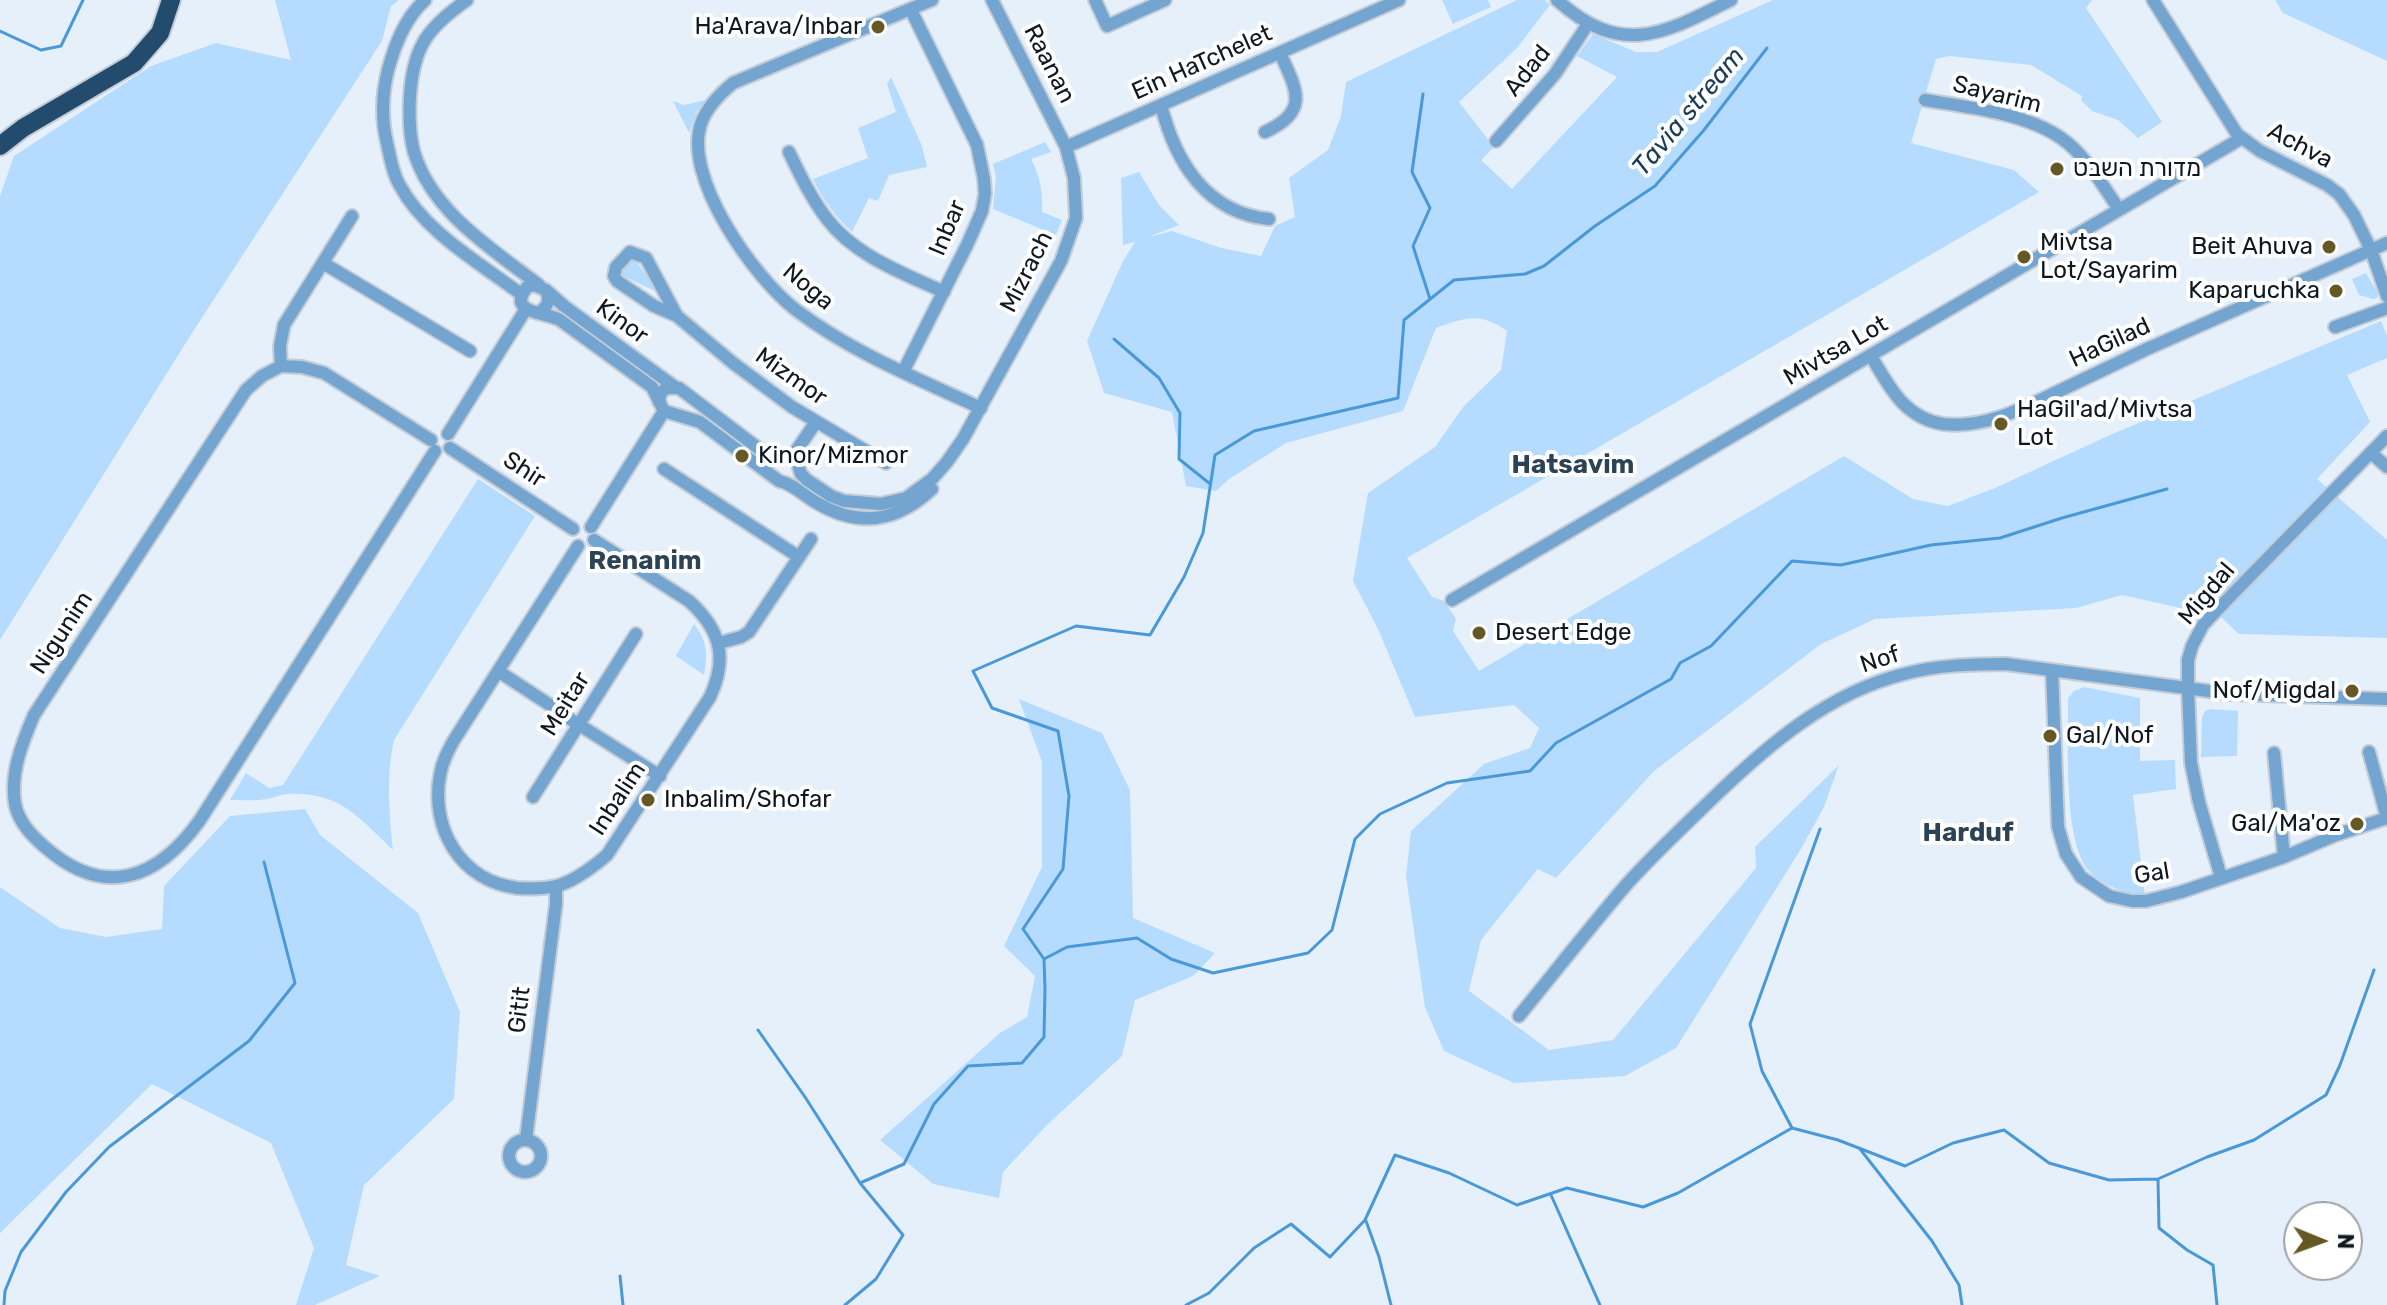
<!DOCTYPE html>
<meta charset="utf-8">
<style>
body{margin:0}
#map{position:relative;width:2387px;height:1305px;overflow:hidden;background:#e6f0fa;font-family:Rubik,sans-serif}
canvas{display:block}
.north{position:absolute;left:2283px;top:1201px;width:80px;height:80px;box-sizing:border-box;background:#fff;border:2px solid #9fa3a6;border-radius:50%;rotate:91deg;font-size:22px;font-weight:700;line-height:32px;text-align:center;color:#0f1820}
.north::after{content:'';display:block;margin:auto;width:28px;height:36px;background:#655825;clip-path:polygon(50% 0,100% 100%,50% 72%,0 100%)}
</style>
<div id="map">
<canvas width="2387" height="1305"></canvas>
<div class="north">N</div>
</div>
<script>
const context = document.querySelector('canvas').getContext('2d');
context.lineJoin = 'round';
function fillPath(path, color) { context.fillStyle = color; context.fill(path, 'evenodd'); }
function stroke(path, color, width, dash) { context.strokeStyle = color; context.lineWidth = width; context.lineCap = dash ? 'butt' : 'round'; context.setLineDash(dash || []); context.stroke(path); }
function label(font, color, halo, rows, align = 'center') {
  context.font = font + ' Rubik,Heebo,sans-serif'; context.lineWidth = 8; context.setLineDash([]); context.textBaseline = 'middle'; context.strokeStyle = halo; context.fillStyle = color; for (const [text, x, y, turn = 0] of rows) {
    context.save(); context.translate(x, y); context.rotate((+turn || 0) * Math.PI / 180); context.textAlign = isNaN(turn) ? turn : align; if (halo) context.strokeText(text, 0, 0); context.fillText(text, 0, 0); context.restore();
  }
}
const green = new Path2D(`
 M 275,0 L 399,0 L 391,6 L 382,41 L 192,333 L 0,640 L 0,196 L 14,156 L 151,66 L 216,43 L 291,60 Z
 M 1442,0 L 1488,0 L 1491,7 L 1453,24 Z
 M 1517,0 L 1545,0 L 1550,5 L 1517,48 L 1459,102 L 1494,147 L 1481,160 L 1512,189 L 1617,77 L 1577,56 L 1593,34 L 1636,52 L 1657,52 L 1773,0 L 2092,0 L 2086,8 L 2162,122 L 2138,138 L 2118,120 L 2092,111 L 2081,100 L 2082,96 L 2031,65 L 1949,56 L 1936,59 L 1911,143 L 2014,170 L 2039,192 L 1407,558 L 1432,597 L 1444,601 L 1456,619 L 1453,631 L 1479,671 L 1844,456 L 1913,499 L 1948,506 L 1995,488 L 2110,435 L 2381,321 L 2387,336 L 2387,358 L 2347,375 L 2370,422 L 2317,479 L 2387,540 L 2387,638 L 2239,634 L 2221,617 L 2122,595 L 2076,608 L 1875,619 L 1821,644 L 1654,771 L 1556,878 L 1538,869 L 1481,940 L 1469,991 L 1549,1050 L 1613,1040 L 1756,868 L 1755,847 L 1839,765 L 1824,807 L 1801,849 L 1676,1048 L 1625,1076 L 1514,1083 L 1444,1051 L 1425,1007 L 1406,876 L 1411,831 L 1484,764 L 1530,748 L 1539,728 L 1514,705 L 1415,717 L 1378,629 L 1353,581 L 1368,493 L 1435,447 L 1463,407 L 1501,370 L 1507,331 C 1480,311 1464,318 1436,328 L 1403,411 L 1286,443 L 1229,479 L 1216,491 L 1186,486 L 1172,412 L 1104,393 L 1087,341 L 1123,261 L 1135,242 L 1123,245 L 1121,178 L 1139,172 L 1159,205 L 1179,225 L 1148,237 L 1172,231 L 1221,248 L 1261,256 L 1275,226 L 1295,217 L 1289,178 L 1328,150 L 1341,116 L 1346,82 Z
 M 2275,0 L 2387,0 L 2387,61 L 2283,13 Z
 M 891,77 L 922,146 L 927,167 L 889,175 L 878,201 L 869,198 L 852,232 C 835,216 823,200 813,179 L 868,158 L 858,128 L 896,112 L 887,84 Z
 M 706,100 L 697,111 L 689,133 L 673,101 L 684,105 Z
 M 1045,142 L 1051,152 L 1031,159 C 1040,176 1043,193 1042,212 L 1062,220 L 1056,235 L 993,209 L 996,177 L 993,164 Z
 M 633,257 L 659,293 L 621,275 L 624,263 Z
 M 2366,273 L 2378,293 L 2377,298 L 2373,299 L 2359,295 L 2352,279 Z
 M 478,479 L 535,516 L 394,740 C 386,777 389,811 393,850 C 358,817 340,791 286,794 C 280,795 274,797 268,799 C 256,801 243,800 230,800 L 246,773 L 269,788 L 283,785 Z
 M 694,624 C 707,640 708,655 704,675 L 676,656 Z
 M 2084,687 L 2140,698 L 2140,761 L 2175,760 L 2176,789 L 2133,795 L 2145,896 C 2126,893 2102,886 2089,871 C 2062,840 2069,739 2068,698 L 2074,691 Z
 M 1019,699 L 1102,733 L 1130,790 L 1133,918 L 1215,953 L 1193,976 L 1135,1000 L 1122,1056 L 1047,1125 L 1003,1172 L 999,1198 L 933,1184 L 880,1140 L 1000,1033 L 1027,1017 L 1035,976 L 1004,946 L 1042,867 L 1042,762 Z
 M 2211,709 L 2238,711 L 2237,756 L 2201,757 L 2202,717 L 2205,711 Z
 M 305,809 L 320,835 L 418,913 L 460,1012 L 454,1099 L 364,1185 L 346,1265 L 380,1276 L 315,1305 L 296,1305 L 314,1248 L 271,1143 L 152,1084 L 0,1233 L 0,887 L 60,928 L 106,937 L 162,929 L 164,886 L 230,816 Z`);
const stream = new Path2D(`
 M 0,31 L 41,50 L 61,46 L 83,0
 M 1423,94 L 1412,172 L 1430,208 L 1413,246 L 1430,299
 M 1114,339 L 1159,378 L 1180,413 L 1179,459 L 1209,483
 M 1044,959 L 1067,947 L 1137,938 L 1171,959 L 1213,973 L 1308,953 L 1332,930 L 1355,839 L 1380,814 L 1447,783 L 1530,771 L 1556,743 L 1671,679 L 1680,663 L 1711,646 L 1792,561 L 1841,565 L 1931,545 L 2000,538 L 2062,518 L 2167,489
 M 758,1030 L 805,1097 L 860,1183
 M 1792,1128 L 1762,1071 L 1750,1024 L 1820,829
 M 1860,1149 L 1932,1241 L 1959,1285 L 1962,1305
 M 2158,1179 L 2159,1228 L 2187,1250 L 2213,1265 L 2217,1305
 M 1551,1195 L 1600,1305
 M 1366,1221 L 1379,1257 L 1391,1305
 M 620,1276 L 623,1305
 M 4,1305 L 5,1291 L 21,1252 L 66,1192 L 109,1147 L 249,1041 L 295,983 L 264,862
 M 845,1305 L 876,1279 L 903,1235 L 860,1183 L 904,1164 L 934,1104 L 968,1066 L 1022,1063 L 1044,1037 L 1045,989 L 1044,959 L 1023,929 L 1063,869 L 1069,796 L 1058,731 L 992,708 L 973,671 L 1076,626 L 1150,635 L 1184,577 L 1203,533 L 1215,455 L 1254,431 L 1398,398 L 1404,320 L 1454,280 L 1525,274 L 1544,266 L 1595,226 L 1655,186 L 1704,130 L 1767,48
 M 1186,1305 L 1209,1293 L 1254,1248 L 1291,1224 L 1330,1257 L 1365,1220 L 1395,1155 L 1449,1173 L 1517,1205 L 1567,1188 L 1643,1207 L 1678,1193 L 1792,1128 L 1838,1140 L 1905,1166 L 1953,1143 L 2004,1130 L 2049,1163 L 2109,1180 L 2158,1179 L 2207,1157 L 2254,1140 L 2326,1095 L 2340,1065 L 2374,970`);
const minor = new Path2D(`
 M 425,0 C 405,18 395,44 388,70 C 382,94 381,118 387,143 C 390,156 392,172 399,184 C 424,232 480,263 522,295
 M 467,0 C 428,27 413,47 410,96 C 409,115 409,134 414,152 C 432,212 492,249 539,285
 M 932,0 L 733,83 C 721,93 708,106 702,121 C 680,175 755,279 796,310 C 851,352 918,379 981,408
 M 1095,0 L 1107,26 L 1165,0
 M 1557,0 C 1622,58 1663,34 1731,0
 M 2153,0 L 2237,134 L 2260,151 L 2327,185 L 2339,194 L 2354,215 L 2371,250 L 2387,296
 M 1925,100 C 1967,107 2025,113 2061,138 C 2086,155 2102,185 2119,209
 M 1161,105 C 1175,161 1206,213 1269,219
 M 1265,132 C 1311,111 1296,89 1280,53
 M 1496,141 L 1555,74 L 1588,24
 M 1066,147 L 1399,0
 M 789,152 C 800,175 811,198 827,219 C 855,256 903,273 944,292
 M 323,263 L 470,351
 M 546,290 L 564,306 L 675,387
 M 537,313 C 547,309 551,300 546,290 L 534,285 L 527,287 C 506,314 546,312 560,320 L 652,387 L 664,411 L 700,422 L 779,481 C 794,484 804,496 817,503 C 859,528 897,522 932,489
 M 677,316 L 646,258 L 630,252 L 616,267 L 614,276 L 617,281 L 654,306 L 677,316 L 733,363 L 792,407 L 886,463
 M 2335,327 L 2387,308
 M 1871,356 C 1889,386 1904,418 1943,424 C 1985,429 2023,408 2059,391 C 2088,377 2118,363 2147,349 C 2227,313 2307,278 2387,243
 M 281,366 L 280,346 L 284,325 L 352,216
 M 903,372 L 967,245 L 982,211 L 985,194 L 984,179 L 977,145 L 911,10
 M 659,402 L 660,394 L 666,388 L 679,388 L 758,448 L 772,454 L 792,457 L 797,462 L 801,474 L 807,480 L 831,496 L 844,501 L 881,504 L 906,498 L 932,479 L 947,462 L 963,439 L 1061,261 L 1076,218 L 1074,178 L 1066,147 L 992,0
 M 448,434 L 526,309
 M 431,440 L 324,373 L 302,367 L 281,366 L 262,376 L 246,390 L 34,715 C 22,743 10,773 15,804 C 19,823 32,836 46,848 C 105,899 158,879 200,820 L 435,451
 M 450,448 L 573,529
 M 2371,453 L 2387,467
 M 792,457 L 816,422
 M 664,469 L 799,557
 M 591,527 L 664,411
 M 578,546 L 454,740 C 448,751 442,762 440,775 C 430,829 461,881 517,888 C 531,889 546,889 560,885 C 577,879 593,867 607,855 L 710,697 C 728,658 721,630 689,601 L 594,540
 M 1452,600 L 2242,138
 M 719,643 L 741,637 L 749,632 L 811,539
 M 2052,670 L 2058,827 L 2066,854 L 2081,877 L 2109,896 L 2132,901 L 2146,901 L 2181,892 L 2284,857 L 2336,835 L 2387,818
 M 498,671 L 553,707
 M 570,719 L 660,776
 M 2369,752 L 2387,818
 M 2274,753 L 2284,857
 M 533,797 L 636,634
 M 2221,877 L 2199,802 L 2191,763 L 2188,689 L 2188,660 L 2192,646 L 2203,625 L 2220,607 L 2387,436
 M 1519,1016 C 1555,972 1590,927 1627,884 C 1654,854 1684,826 1713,798 C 1768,745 1828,693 1904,674 C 1937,665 1973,664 2006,664 L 2231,694 L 2387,699
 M 526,1139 L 556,904 L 556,886
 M509 1156a16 16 0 1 1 32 0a16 16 0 1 1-32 0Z`);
const highway = new Path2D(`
 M 0,146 L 23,128 L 134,63 L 160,33 L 171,0`);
const markers = [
 [878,27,8,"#655825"],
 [2057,169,8,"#655825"],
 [2329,247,8,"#655825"],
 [2024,257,8,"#655825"],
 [2336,291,8,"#655825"],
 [2001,424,8,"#655825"],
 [742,456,8,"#655825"],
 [1479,633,8,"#655825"],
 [2352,691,8,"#655825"],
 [2050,736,8,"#655825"],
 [648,800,8,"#655825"],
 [2357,824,8,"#655825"]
];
const poiNames = [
 ["Ha'Arava/Inbar",862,27,"right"],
 ["מדורת השבט",2073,169],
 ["Mivtsa",2040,243],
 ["Lot/Sayarim",2040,271],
 ["Beit Ahuva",2313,247,"right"],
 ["Kaparuchka",2320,291,"right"],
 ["HaGil'ad/Mivtsa",2017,410],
 ["Lot",2017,438],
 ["Kinor/Mizmor",758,456],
 ["Desert Edge",1495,633],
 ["Nof/Migdal",2336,691,"right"],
 ["Gal/Nof",2066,736],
 ["Inbalim/Shofar",664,800],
 ["Gal/Ma'oz",2341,824,"right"]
];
const streetNames = [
 ["Ein HaTchelet",1202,63,-24],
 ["Raanan",1049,64,63],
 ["Adad",1528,71,-51],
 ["Sayarim",1997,95,14],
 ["Achva",2300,146,28],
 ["Inbar",948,228,-67],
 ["Mizrach",1027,272,-63],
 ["Noga",808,287,40],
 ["Kinor",622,322,36],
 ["HaGilad",2110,343,-25],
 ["Mivtsa Lot",1836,351,-30],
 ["Mizmor",791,377,35],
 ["Shir",524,470,33],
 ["Migdal",2207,594,-50],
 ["Nigunim",62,633,-57],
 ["Nof",1880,660,-18],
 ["Meitar",566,704,-58],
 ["Inbalim",618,799,-57],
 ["Gal",2152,874,-9],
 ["Gitit",520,1010,-83]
];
const waterNames = [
 ["Tavia stream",1689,112,-50]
];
const neighbourhoodNames = [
 ["Hatsavim",1573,465],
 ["Renanim",645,561],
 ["Harduf",1968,833]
];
fillPath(green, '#b5dcfe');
stroke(stream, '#4998d7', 3);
stroke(minor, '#c4cdd7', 16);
stroke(highway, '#c4cdd7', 22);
stroke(minor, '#74a5d0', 12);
stroke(highway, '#224b6d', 18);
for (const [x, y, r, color] of markers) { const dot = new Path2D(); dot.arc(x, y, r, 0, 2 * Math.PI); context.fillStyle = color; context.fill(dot); stroke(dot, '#fff', 3); }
label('24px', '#0f1820', '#fff', poiNames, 'left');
label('24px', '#0f1820', '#fff', streetNames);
label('italic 26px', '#1b3c57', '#fff', waterNames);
label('bold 26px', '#2c4255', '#fff', neighbourhoodNames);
</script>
